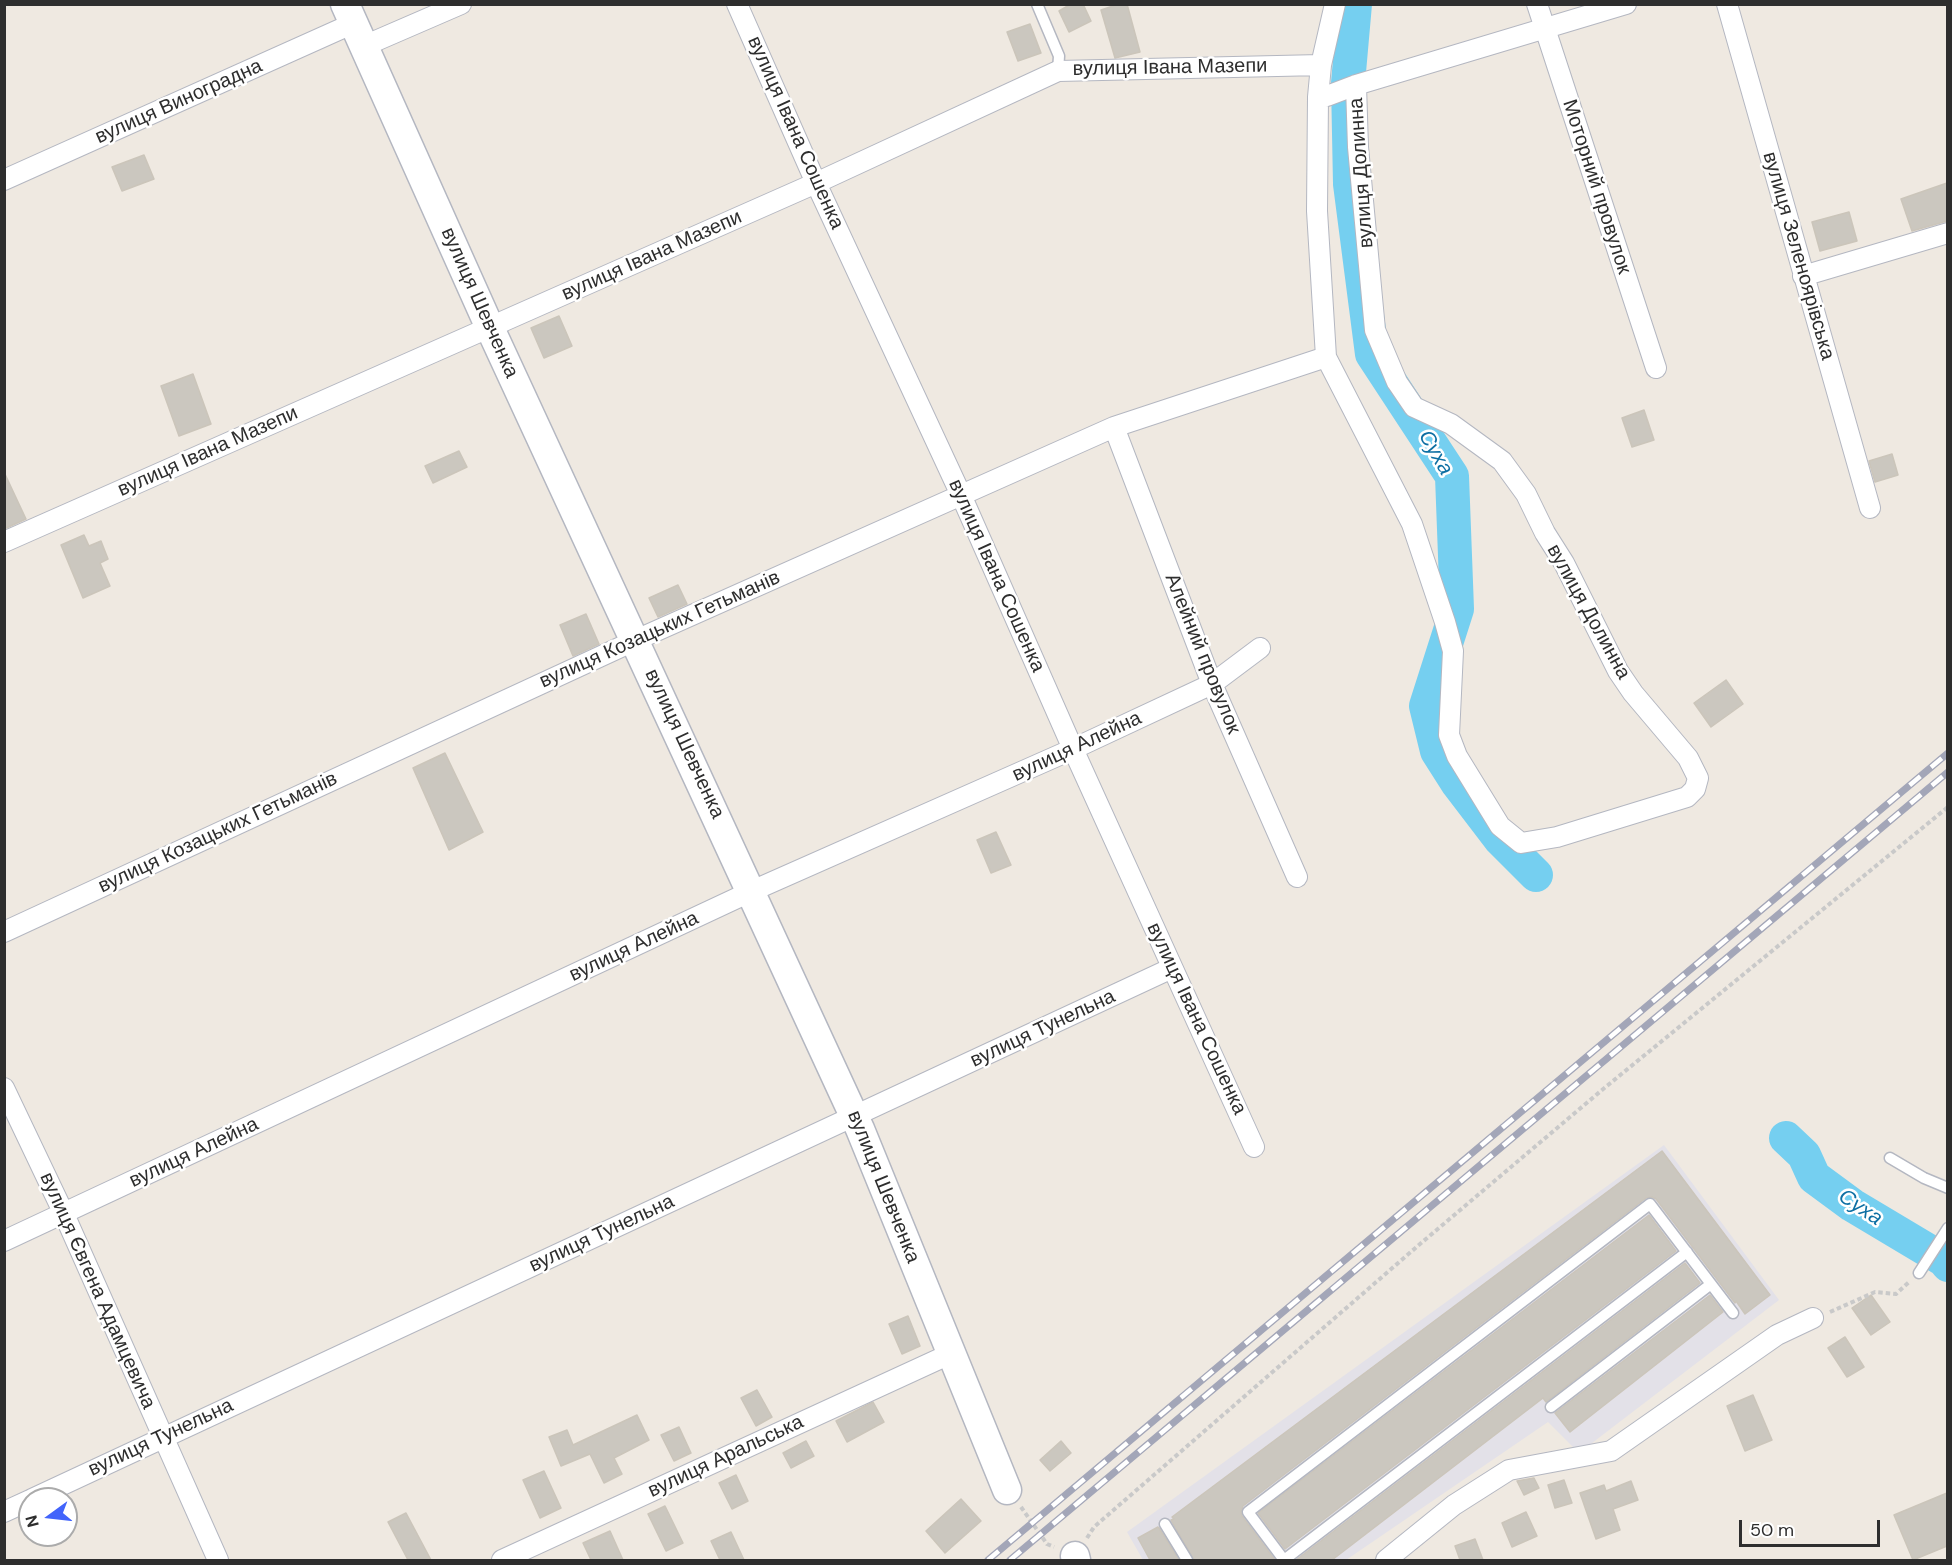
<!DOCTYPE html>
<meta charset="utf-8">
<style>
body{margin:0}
#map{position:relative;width:1952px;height:1565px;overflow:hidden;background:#efe9e1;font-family:"DM Sans",sans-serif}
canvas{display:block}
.frame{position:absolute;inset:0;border:6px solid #2e2e2e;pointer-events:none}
.north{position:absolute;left:18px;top:1487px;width:60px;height:60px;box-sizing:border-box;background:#fff;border:2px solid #ababab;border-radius:50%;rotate:255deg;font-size:16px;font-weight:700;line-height:24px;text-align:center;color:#2e2e2e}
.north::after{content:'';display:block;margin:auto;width:21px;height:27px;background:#4264fb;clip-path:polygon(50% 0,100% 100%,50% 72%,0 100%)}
.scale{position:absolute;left:1739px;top:1520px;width:141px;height:27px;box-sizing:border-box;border:3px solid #2e2e2e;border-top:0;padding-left:8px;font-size:18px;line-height:21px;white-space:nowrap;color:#2e2e2e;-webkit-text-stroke:4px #fff;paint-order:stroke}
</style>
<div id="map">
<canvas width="1952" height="1565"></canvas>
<div class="frame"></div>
<div class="north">N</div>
<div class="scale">50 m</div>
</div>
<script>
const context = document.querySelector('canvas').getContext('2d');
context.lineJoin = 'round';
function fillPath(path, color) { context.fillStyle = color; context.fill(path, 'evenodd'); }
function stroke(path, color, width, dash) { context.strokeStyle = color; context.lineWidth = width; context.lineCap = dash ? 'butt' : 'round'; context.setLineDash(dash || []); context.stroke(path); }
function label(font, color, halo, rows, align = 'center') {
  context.font = font + ' "DM Sans",sans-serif'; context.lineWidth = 5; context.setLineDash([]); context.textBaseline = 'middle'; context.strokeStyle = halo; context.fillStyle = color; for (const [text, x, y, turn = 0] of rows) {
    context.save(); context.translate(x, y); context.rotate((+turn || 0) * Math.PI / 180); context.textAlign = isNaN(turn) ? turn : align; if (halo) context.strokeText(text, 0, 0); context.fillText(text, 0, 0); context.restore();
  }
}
const industrial = new Path2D(`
 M 1664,1145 L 1779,1300 L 1579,1453 L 1548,1422 L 1346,1560 L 1143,1560 L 1127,1532 Z`);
const river = new Path2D(`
 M 1355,4 L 1348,83 L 1350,184 L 1372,354 L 1452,476 L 1457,609 L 1426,706 L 1437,751 L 1458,784 L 1500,839 L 1536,875
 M 1786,1138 L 1804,1155 L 1814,1177 L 1852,1205 L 1944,1260 L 1948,1265`);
const building = new Path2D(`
 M 1071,4 L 1083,4 L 1091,21 L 1069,32 L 1059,11 Z
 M 1119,4 L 1127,4 L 1140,52 L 1115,58 L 1101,10 Z
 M 1030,24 L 1041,53 L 1018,61 L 1007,32 Z
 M 144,155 L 154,179 L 122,191 L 112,167 Z
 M 1947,183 L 1947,221 L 1912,231 L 1901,199 Z
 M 1849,212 L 1857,241 L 1820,251 L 1812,222 Z
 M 559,316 L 572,346 L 544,358 L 531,328 Z
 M 193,374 L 211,424 L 179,436 L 161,386 Z
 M 1644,410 L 1654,440 L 1632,447 L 1622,418 Z
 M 459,451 L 467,467 L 433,483 L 425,466 Z
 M 1892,454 L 1898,475 L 1875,482 L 1869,461 Z
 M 4,472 L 26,519 L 4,529 Z
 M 84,535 L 89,546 L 101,541 L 108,559 L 100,563 L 110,586 L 83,598 L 61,545 Z
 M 678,585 L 687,604 L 658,617 L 649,598 Z
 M 586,614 L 599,644 L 573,656 L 560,625 Z
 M 1726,680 L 1743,704 L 1711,727 L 1694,703 Z
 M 445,753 L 483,832 L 449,850 L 413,768 Z
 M 996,832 L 1011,865 L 991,873 L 977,840 Z
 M 1662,1151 L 1770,1295 L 1745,1314 L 1736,1301 L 1735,1303 L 1656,1199 L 1652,1197 L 1646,1198 L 1243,1506 L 1241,1512 L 1242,1516 L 1275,1560 L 1194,1560 L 1171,1520 L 1174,1519 L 1172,1517 Z
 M 1649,1215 L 1676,1251 L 1285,1549 L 1258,1513 Z
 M 1685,1263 L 1700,1283 L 1546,1402 L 1543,1398 L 1332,1560 L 1296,1560 Z
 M 1710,1295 L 1723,1312 L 1570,1432 L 1555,1413 Z
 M 1871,1295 L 1890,1322 L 1871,1335 L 1852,1308 Z
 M 908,1316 L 920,1346 L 902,1354 L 889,1324 Z
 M 1845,1337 L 1864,1367 L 1847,1377 L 1828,1348 Z
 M 757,1390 L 772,1417 L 756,1426 L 741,1398 Z
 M 1753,1395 L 1772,1440 L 1745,1451 L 1727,1406 Z
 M 873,1402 L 884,1422 L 847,1442 L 836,1421 Z
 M 637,1415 L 649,1440 L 614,1458 L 622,1474 L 604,1483 L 590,1454 L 561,1466 L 549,1437 L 567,1430 L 573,1445 Z
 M 679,1427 L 691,1453 L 674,1461 L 661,1435 Z
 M 806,1441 L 814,1456 L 791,1468 L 783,1453 Z
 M 1061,1441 L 1071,1453 L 1050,1471 L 1040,1460 Z
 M 544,1471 L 561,1508 L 540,1518 L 523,1480 Z
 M 736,1475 L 748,1501 L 732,1509 L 719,1483 Z
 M 1534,1478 L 1539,1488 L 1524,1495 L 1517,1481 Z
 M 1564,1480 L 1572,1503 L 1555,1508 L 1548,1485 Z
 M 1631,1481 L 1638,1500 L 1613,1509 L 1620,1530 L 1596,1539 L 1580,1493 L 1604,1485 L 1606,1491 Z
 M 1947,1493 L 1947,1546 L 1913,1560 L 1894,1515 Z
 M 961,1499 L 981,1521 L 945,1553 L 926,1531 Z
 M 665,1506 L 683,1543 L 666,1551 L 648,1514 Z
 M 1526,1512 L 1537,1536 L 1512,1547 L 1502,1523 Z
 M 406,1513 L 431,1560 L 408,1560 L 388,1522 Z
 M 1158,1527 L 1159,1528 L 1179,1560 L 1150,1560 L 1138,1538 Z
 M 610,1531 L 623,1560 L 591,1560 L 583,1543 Z
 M 731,1532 L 744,1560 L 720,1560 L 711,1541 Z
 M 1475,1539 L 1483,1560 L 1460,1560 L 1455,1546 Z`);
const path = new Path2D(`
 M 1830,1312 L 1875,1292 L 1896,1294 L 1909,1282
 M 1021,1507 L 1047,1544 L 1054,1547
 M 1087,1538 L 1094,1527 L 1420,1244 L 1602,1090 L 1948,807`);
const lane = new Path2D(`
 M 1037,4 L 1059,56 L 1058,71
 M 1890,1158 L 1924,1178 L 1948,1188
 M 1919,1273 L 1948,1228
 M 1551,1407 L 1711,1284
 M 1165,1524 L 1187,1560
 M 1284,1560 L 1248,1512 L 1650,1204 L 1733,1313
 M 1284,1560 L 1687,1252`);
const street = new Path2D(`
 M 737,4 L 816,183 L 961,495 L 1073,749 L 1254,1147
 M 1335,4 L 1321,65 L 1318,97 L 1317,211 L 1326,357 L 1412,524 L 1445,622 L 1453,651 L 1449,735 L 1457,756 L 1500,826 L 1521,843 L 1557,837 L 1687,797 L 1695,789 L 1698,778 L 1688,758 L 1633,693 L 1618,671 L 1564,563 L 1545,533 L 1526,494 L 1502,461 L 1451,424 L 1414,407 L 1397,382 L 1375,330 L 1358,147 L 1356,85
 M 1537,4 L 1656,368
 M 1727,4 L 1870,508
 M 364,46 L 461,4
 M 1318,97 L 1327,96 L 1356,85 L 1626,4
 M 4,180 L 354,23
 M 1803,276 L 1948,233
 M 1114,427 L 1212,684 L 1297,877
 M 4,542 L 816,183 L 1058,71 L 1321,65
 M 4,932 L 636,640 L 1114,427 L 1326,357
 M 4,1088 L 64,1214 L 218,1560
 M 4,1241 L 752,891 L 1073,749 L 1212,684 L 1260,648
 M 32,1499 L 1172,968
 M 4,1512 L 30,1500
 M 502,1560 L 950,1354
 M 1386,1560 L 1454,1505 L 1509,1470 L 1611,1451 L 1777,1335 L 1813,1318`);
const secondary = new Path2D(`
 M 345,4 L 490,328 L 860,1129 L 1007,1490
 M 1075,1556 L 1076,1560`);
const rail = new Path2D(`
 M 988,1560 L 1948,753
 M 1010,1560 L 1948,772`);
const streetNames = [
 ["вулиця Івана Мазепи",1170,68,-1],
 ["вулиця Виноградна",179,102,-24],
 ["вулиця Івана Сошенка",795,133,66],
 ["вулиця Долинна",1362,173,-94],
 ["Моторний провулок",1596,187,72],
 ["вулиця Івана Мазепи",652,256,-24],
 ["вулиця Зеленоярівська",1798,256,74],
 ["вулиця Шевченка",479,303,66],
 ["вулиця Івана Мазепи",208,452,-24],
 ["вулиця Івана Сошенка",996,576,66],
 ["вулиця Долинна",1588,612,61],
 ["вулиця Козацьких Гетьманів",660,630,-24],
 ["Алейний провулок",1202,654,68],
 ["вулиця Шевченка",684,744,65],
 ["вулиця Алейна",1077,747,-25],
 ["вулиця Козацьких Гетьманів",218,833,-25],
 ["вулиця Алейна",634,947,-25],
 ["вулиця Івана Сошенка",1196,1019,65],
 ["вулиця Тунельна",1043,1029,-25],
 ["вулиця Алейна",194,1153,-25],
 ["вулиця Шевченка",883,1187,68],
 ["вулиця Тунельна",602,1234,-25],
 ["вулиця Євгена Адамцевича",97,1291,66],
 ["вулиця Тунельна",161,1438,-25],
 ["вулиця Аральська",726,1457,-25]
];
const waterNames = [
 ["Суха",1435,453,60],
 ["Суха",1860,1208,34]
];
fillPath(industrial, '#e3e1e8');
stroke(river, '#75cff0', 34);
fillPath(building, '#cbc7bf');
stroke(building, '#cbc5ba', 1.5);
stroke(lane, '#b4b7c1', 13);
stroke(street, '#b4b7c1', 22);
stroke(secondary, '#b4b7c1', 31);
stroke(path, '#c9c9c9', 4, [4.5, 3]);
stroke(lane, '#fff', 10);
stroke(street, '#fff', 20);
stroke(secondary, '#fff', 28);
stroke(rail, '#a3a6b8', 7);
stroke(rail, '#fff', 4.5, [14]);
label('20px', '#2e2e2e', '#fff', streetNames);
label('italic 21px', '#0d6fa3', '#fff', waterNames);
</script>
